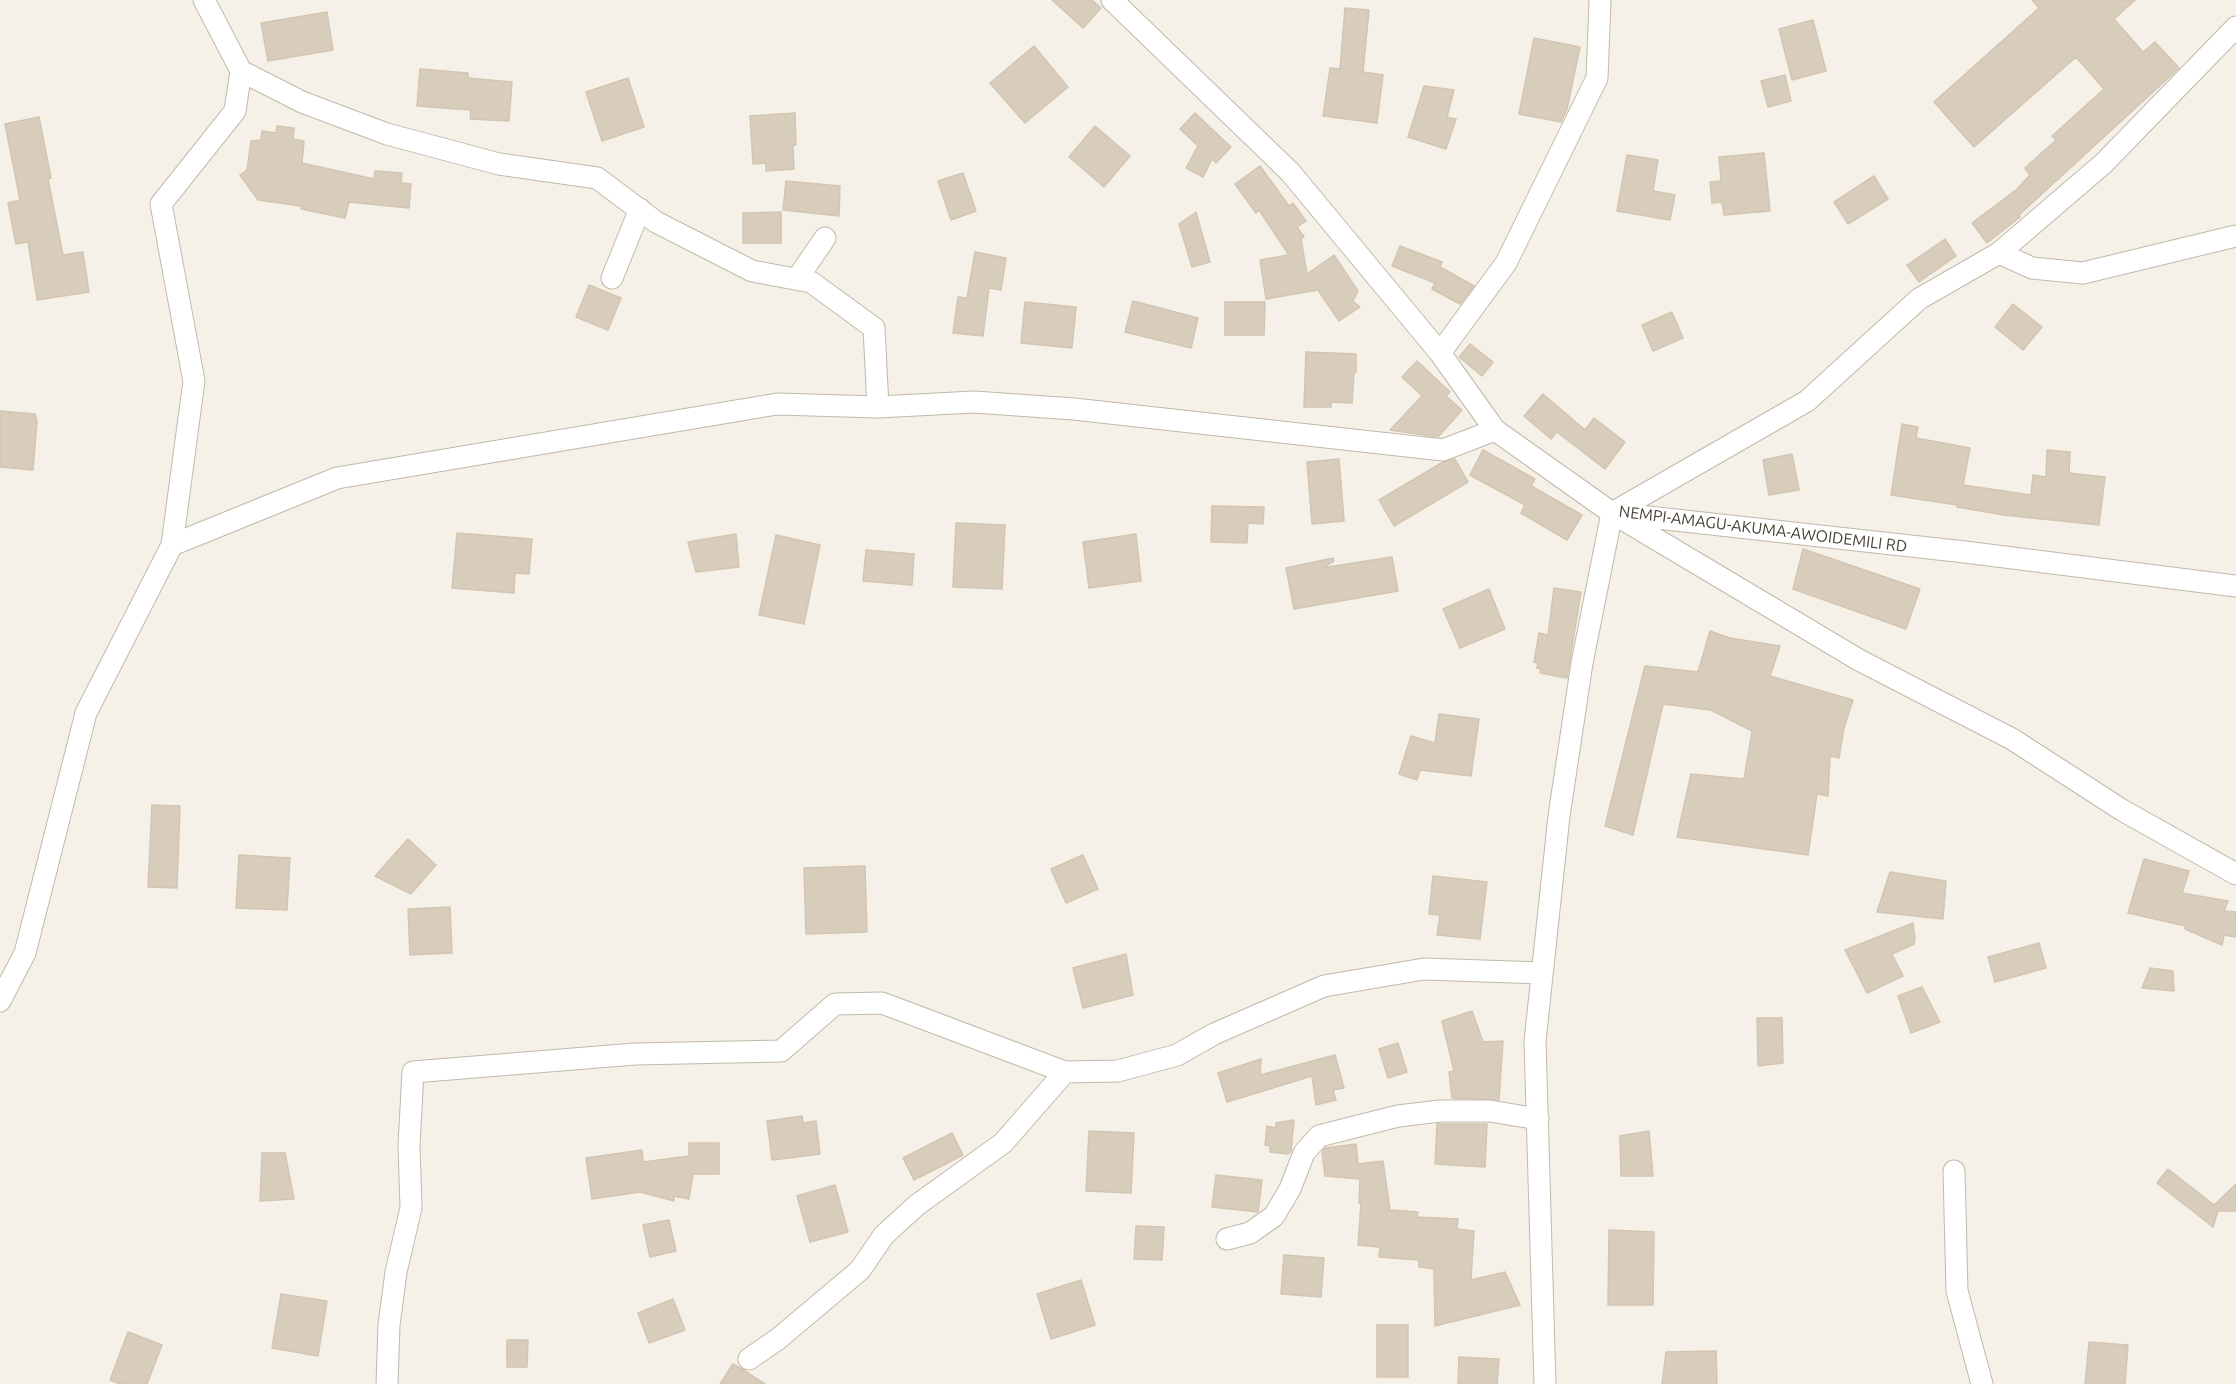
<!DOCTYPE html>
<style>
body{margin:0}
canvas{display:block;background:#f5f1e8}
</style>
<canvas width="2236" height="1384"></canvas>
<script>
const context = document.querySelector('canvas').getContext('2d');
context.lineJoin = 'round';
function fillPath(path, color) { context.fillStyle = color; context.fill(path, 'evenodd'); }
function stroke(path, color, width, dash) { context.strokeStyle = color; context.lineWidth = width; context.lineCap = dash ? 'butt' : 'round'; context.setLineDash(dash || []); context.stroke(path); }
function label(font, color, halo, rows, align = 'center') {
  context.font = font + ' Ubuntu,sans-serif'; context.lineWidth = 5; context.setLineDash([]); context.textBaseline = 'middle'; context.strokeStyle = halo; context.fillStyle = color; for (const [text, x, y, turn = 0] of rows) {
    context.save(); context.translate(x, y); context.rotate((+turn || 0) * Math.PI / 180); context.textAlign = isNaN(turn) ? turn : align; if (halo) context.strokeText(text, 0, 0); context.fillText(text, 0, 0); context.restore();
  }
}
const building = new Path2D(`
 M 1052,0 L 1092,0 L 1101,8 L 1083,28 Z
 M 2032,0 L 2135,0 L 2114,19 L 2143,52 L 2155,42 L 2179,68 L 2019,215 L 2020,217 L 1987,243 L 1972,223 L 2016,190 L 2030,175 L 2025,168 L 2056,140 L 2052,136 L 2104,89 L 2076,57 L 1974,147 L 1934,102 L 2039,8 Z
 M 1345,8 L 1369,10 L 1363,72 L 1383,75 L 1377,123 L 1323,116 L 1330,68 L 1340,69 Z
 M 327,12 L 333,50 L 268,61 L 261,23 Z
 M 1813,20 L 1826,71 L 1792,80 L 1779,29 Z
 M 1534,38 L 1580,47 L 1567,109 L 1561,122 L 1519,114 Z
 M 1034,46 L 1068,87 L 1025,123 L 990,83 Z
 M 420,69 L 468,73 L 468,78 L 512,82 L 509,121 L 470,119 L 471,110 L 417,106 Z
 M 1785,75 L 1791,101 L 1768,107 L 1761,81 Z
 M 628,78 L 644,127 L 602,141 L 586,92 Z
 M 1424,86 L 1454,90 L 1447,117 L 1456,119 L 1446,149 L 1408,137 Z
 M 795,113 L 796,145 L 793,145 L 794,169 L 766,171 L 766,163 L 753,164 L 750,116 Z
 M 1195,113 L 1231,147 L 1216,163 L 1212,159 L 1203,177 L 1186,168 L 1198,146 L 1180,129 Z
 M 39,117 L 51,178 L 48,179 L 63,255 L 83,252 L 89,292 L 37,300 L 28,242 L 16,244 L 8,203 L 20,200 L 5,124 Z
 M 277,126 L 294,128 L 293,139 L 304,141 L 302,163 L 374,179 L 375,171 L 402,173 L 401,183 L 411,184 L 409,208 L 349,202 L 345,218 L 301,209 L 301,206 L 258,200 L 240,175 L 247,170 L 251,141 L 261,140 L 262,131 L 276,133 Z
 M 1095,126 L 1130,156 L 1104,187 L 1069,157 Z
 M 1764,153 L 1770,211 L 1724,215 L 1722,202 L 1712,203 L 1710,182 L 1721,181 L 1719,157 Z
 M 1627,155 L 1658,160 L 1653,191 L 1675,195 L 1670,220 L 1617,211 Z
 M 1260,166 L 1289,206 L 1293,203 L 1306,221 L 1297,227 L 1304,237 L 1301,239 L 1307,274 L 1334,255 L 1358,291 L 1353,301 L 1360,307 L 1339,321 L 1318,290 L 1266,299 L 1260,260 L 1289,255 L 1259,210 L 1256,213 L 1235,184 Z
 M 963,173 L 976,211 L 951,220 L 938,181 Z
 M 1874,176 L 1888,199 L 1848,224 L 1834,202 Z
 M 786,181 L 840,186 L 839,216 L 783,210 Z
 M 781,212 L 781,243 L 743,243 L 743,213 Z
 M 1196,212 L 1210,262 L 1192,267 L 1179,224 Z
 M 1945,239 L 1956,256 L 1919,282 L 1907,265 Z
 M 1400,246 L 1442,262 L 1440,267 L 1474,286 L 1460,304 L 1432,289 L 1435,283 L 1392,266 Z
 M 975,252 L 1006,258 L 1001,290 L 989,288 L 983,336 L 953,333 L 958,297 L 967,298 Z
 M 589,285 L 621,298 L 608,330 L 576,317 Z
 M 1133,301 L 1198,318 L 1191,348 L 1125,332 Z
 M 1025,302 L 1076,307 L 1072,348 L 1021,343 Z
 M 1225,302 L 1265,302 L 1264,335 L 1225,335 Z
 M 2013,304 L 2042,327 L 2023,350 L 1995,327 Z
 M 1672,312 L 1683,338 L 1653,351 L 1642,325 Z
 M 1470,344 L 1493,362 L 1482,376 L 1459,357 Z
 M 1306,352 L 1356,354 L 1356,372 L 1354,372 L 1352,403 L 1331,402 L 1331,407 L 1304,407 Z
 M 1417,361 L 1450,392 L 1446,396 L 1462,410 L 1438,437 L 1390,430 L 1422,396 L 1402,377 Z
 M 1543,394 L 1585,430 L 1594,418 L 1625,442 L 1605,469 L 1557,432 L 1551,439 L 1524,416 Z
 M 0,411 L 35,414 L 37,421 L 33,470 L 0,467 Z
 M 1902,424 L 1918,427 L 1916,438 L 1970,448 L 1963,485 L 2031,495 L 2033,475 L 2046,477 L 2047,450 L 2070,452 L 2069,473 L 2105,477 L 2099,525 L 2004,515 L 1957,507 L 1957,505 L 1891,495 Z
 M 1483,450 L 1535,479 L 1531,486 L 1582,515 L 1567,540 L 1521,513 L 1525,505 L 1470,475 Z
 M 1792,454 L 1799,490 L 1769,495 L 1763,460 Z
 M 1339,459 L 1344,521 L 1312,524 L 1307,462 Z
 M 1455,459 L 1468,482 L 1394,526 L 1379,500 L 1443,462 Z
 M 1212,506 L 1264,507 L 1263,524 L 1248,523 L 1247,543 L 1211,542 Z
 M 956,523 L 1005,525 L 1002,589 L 953,587 Z
 M 457,533 L 532,539 L 529,574 L 515,573 L 514,593 L 452,588 Z
 M 736,534 L 739,567 L 696,572 L 688,542 Z
 M 1136,534 L 1141,581 L 1089,588 L 1083,542 Z
 M 776,535 L 820,545 L 804,624 L 759,615 Z
 M 1803,549 L 1920,589 L 1906,629 L 1793,589 Z
 M 866,550 L 914,554 L 912,585 L 863,581 Z
 M 1392,557 L 1398,591 L 1294,609 L 1286,568 L 1333,558 L 1334,561 L 1322,568 Z
 M 1554,588 L 1581,592 L 1567,678 L 1540,673 L 1541,669 L 1537,668 L 1538,663 L 1534,662 L 1539,633 L 1548,635 Z
 M 1489,589 L 1505,629 L 1460,648 L 1443,609 Z
 M 1710,631 L 1730,638 L 1780,646 L 1770,676 L 1853,700 L 1844,728 L 1839,758 L 1830,756 L 1828,796 L 1817,794 L 1808,855 L 1677,837 L 1691,774 L 1744,779 L 1752,731 L 1711,710 L 1663,704 L 1633,835 L 1605,826 L 1645,666 L 1698,672 Z
 M 1439,714 L 1479,719 L 1471,776 L 1420,770 L 1417,780 L 1399,774 L 1411,736 L 1435,743 Z
 M 152,805 L 180,806 L 177,888 L 148,887 Z
 M 408,839 L 436,865 L 411,894 L 375,876 Z
 M 239,855 L 290,858 L 287,910 L 236,908 Z
 M 1083,855 L 1098,889 L 1066,903 L 1051,869 Z
 M 2144,859 L 2189,871 L 2182,893 L 2228,901 L 2224,911 L 2236,912 L 2236,937 L 2224,935 L 2222,945 L 2185,929 L 2186,926 L 2128,913 Z
 M 865,866 L 867,932 L 806,934 L 804,868 Z
 M 1890,872 L 1946,881 L 1943,919 L 1877,912 Z
 M 1433,876 L 1487,882 L 1480,939 L 1437,935 L 1440,915 L 1429,914 Z
 M 450,907 L 452,953 L 410,955 L 408,909 Z
 M 1913,923 L 1915,938 L 1914,944 L 1892,954 L 1903,976 L 1867,993 L 1845,950 Z
 M 2039,943 L 2046,968 L 1995,982 L 1988,957 Z
 M 1126,954 L 1133,995 L 1083,1008 L 1073,968 Z
 M 2150,968 L 2173,971 L 2174,991 L 2142,988 Z
 M 1922,987 L 1940,1022 L 1911,1033 L 1898,996 Z
 M 1472,1011 L 1483,1042 L 1503,1041 L 1499,1100 L 1452,1098 L 1449,1072 L 1454,1071 L 1442,1021 Z
 M 1757,1018 L 1782,1018 L 1783,1063 L 1758,1066 Z
 M 1398,1043 L 1407,1072 L 1388,1078 L 1379,1049 Z
 M 1335,1055 L 1344,1088 L 1333,1090 L 1336,1100 L 1316,1105 L 1312,1076 L 1227,1102 L 1218,1073 L 1261,1059 L 1260,1075 Z
 M 802,1116 L 803,1123 L 816,1121 L 820,1154 L 772,1160 L 767,1121 Z
 M 1294,1120 L 1291,1152 L 1288,1154 L 1270,1152 L 1270,1146 L 1265,1145 L 1267,1126 L 1276,1128 L 1276,1123 Z
 M 1437,1124 L 1487,1124 L 1485,1167 L 1435,1164 Z
 M 1089,1131 L 1134,1133 L 1131,1193 L 1086,1191 Z
 M 1649,1131 L 1653,1176 L 1621,1176 L 1620,1136 Z
 M 952,1133 L 963,1155 L 914,1180 L 903,1158 Z
 M 689,1143 L 719,1143 L 719,1174 L 693,1174 L 689,1199 L 674,1196 L 674,1201 L 640,1192 L 592,1199 L 586,1158 L 642,1150 L 643,1162 L 689,1156 Z
 M 1356,1144 L 1358,1164 L 1383,1161 L 1390,1210 L 1418,1212 L 1417,1217 L 1458,1219 L 1457,1229 L 1474,1231 L 1471,1280 L 1505,1272 L 1520,1305 L 1435,1326 L 1434,1269 L 1419,1267 L 1419,1260 L 1379,1257 L 1380,1247 L 1358,1245 L 1361,1203 L 1359,1203 L 1360,1179 L 1325,1176 L 1322,1152 L 1325,1148 Z
 M 262,1153 L 285,1153 L 294,1199 L 260,1201 Z
 M 2168,1169 L 2214,1205 L 2236,1184 L 2236,1211 L 2218,1211 L 2213,1227 L 2157,1183 Z
 M 1216,1175 L 1262,1180 L 1258,1212 L 1212,1207 Z
 M 835,1185 L 848,1232 L 810,1242 L 797,1196 Z
 M 669,1220 L 676,1251 L 650,1257 L 643,1225 Z
 M 1136,1226 L 1164,1227 L 1162,1260 L 1134,1259 Z
 M 1609,1230 L 1654,1232 L 1653,1305 L 1608,1305 Z
 M 1284,1255 L 1324,1258 L 1321,1297 L 1281,1294 Z
 M 1081,1280 L 1095,1325 L 1051,1339 L 1037,1294 Z
 M 281,1294 L 327,1301 L 318,1356 L 272,1348 Z
 M 673,1299 L 685,1330 L 649,1343 L 638,1313 Z
 M 1377,1325 L 1408,1325 L 1408,1377 L 1377,1377 Z
 M 128,1332 L 162,1345 L 147,1384 L 120,1384 L 110,1380 Z
 M 507,1340 L 528,1340 L 527,1367 L 507,1367 Z
 M 2089,1342 L 2128,1345 L 2125,1384 L 2085,1384 Z
 M 1716,1351 L 1717,1384 L 1662,1384 L 1666,1352 Z
 M 1459,1357 L 1499,1359 L 1497,1384 L 1458,1384 Z
 M 733,1364 L 743,1370 L 765,1384 L 720,1384 Z`);
const street = new Path2D(`
 M 1112,0 L 1290,172 L 1440,353 L 1495,430 L 1612,513 L 1965,552 L 2236,586
 M 241,71 L 302,102 L 387,134 L 499,164 L 597,178 L 656,222 L 752,271 L 811,282 L 874,328 L 878,407
 M 1999,253 L 2032,268 L 2083,273 L 2236,236
 M 612,278 L 640,209
 M 797,279 L 825,238
 M 1440,353 L 1506,263 L 1597,78 L 1600,0
 M 1619,517 L 1859,660 L 2012,739 L 2122,810 L 2236,874
 M 172,545 L 194,381 L 161,204 L 235,111 L 241,71 L 204,0
 M 0,1001 L 25,953 L 86,713 L 172,545 L 337,478 L 777,404 L 878,407 L 974,402 L 1074,409 L 1443,450 L 1495,430
 M 1954,1171 L 1957,1291 L 1982,1384
 M 1227,1239 L 1250,1233 L 1274,1216 L 1290,1189 L 1304,1153 L 1319,1136 L 1398,1116 L 1440,1111 L 1490,1111 L 1538,1119
 M 749,1359 L 778,1339 L 860,1270 L 884,1235 L 917,1205 L 1003,1143 L 1065,1072
 M 387,1384 L 389,1325 L 396,1272 L 411,1208 L 409,1145 L 413,1072 L 635,1054 L 781,1051 L 835,1004 L 882,1003 L 1065,1072 L 1118,1071 L 1177,1055 L 1214,1034 L 1324,986 L 1424,969 L 1542,973
 M 1545,1384 L 1535,1041 L 1559,816 L 1582,663 L 1612,513 L 1807,401 L 1919,299 L 1999,253 L 2104,163 L 2236,27`);
const streetNames = [
 ["NEMPI-AMAGU-AKUMA-AWOIDEMILI RD",1763,529,7]
];
fillPath(building, '#d8cdbd');
stroke(building, '#d3c5b0', 1.5);
stroke(street, '#c1b9aa', 23);
stroke(street, '#fff', 21);
label('16px', '#494236', '#fff', streetNames);
</script>
